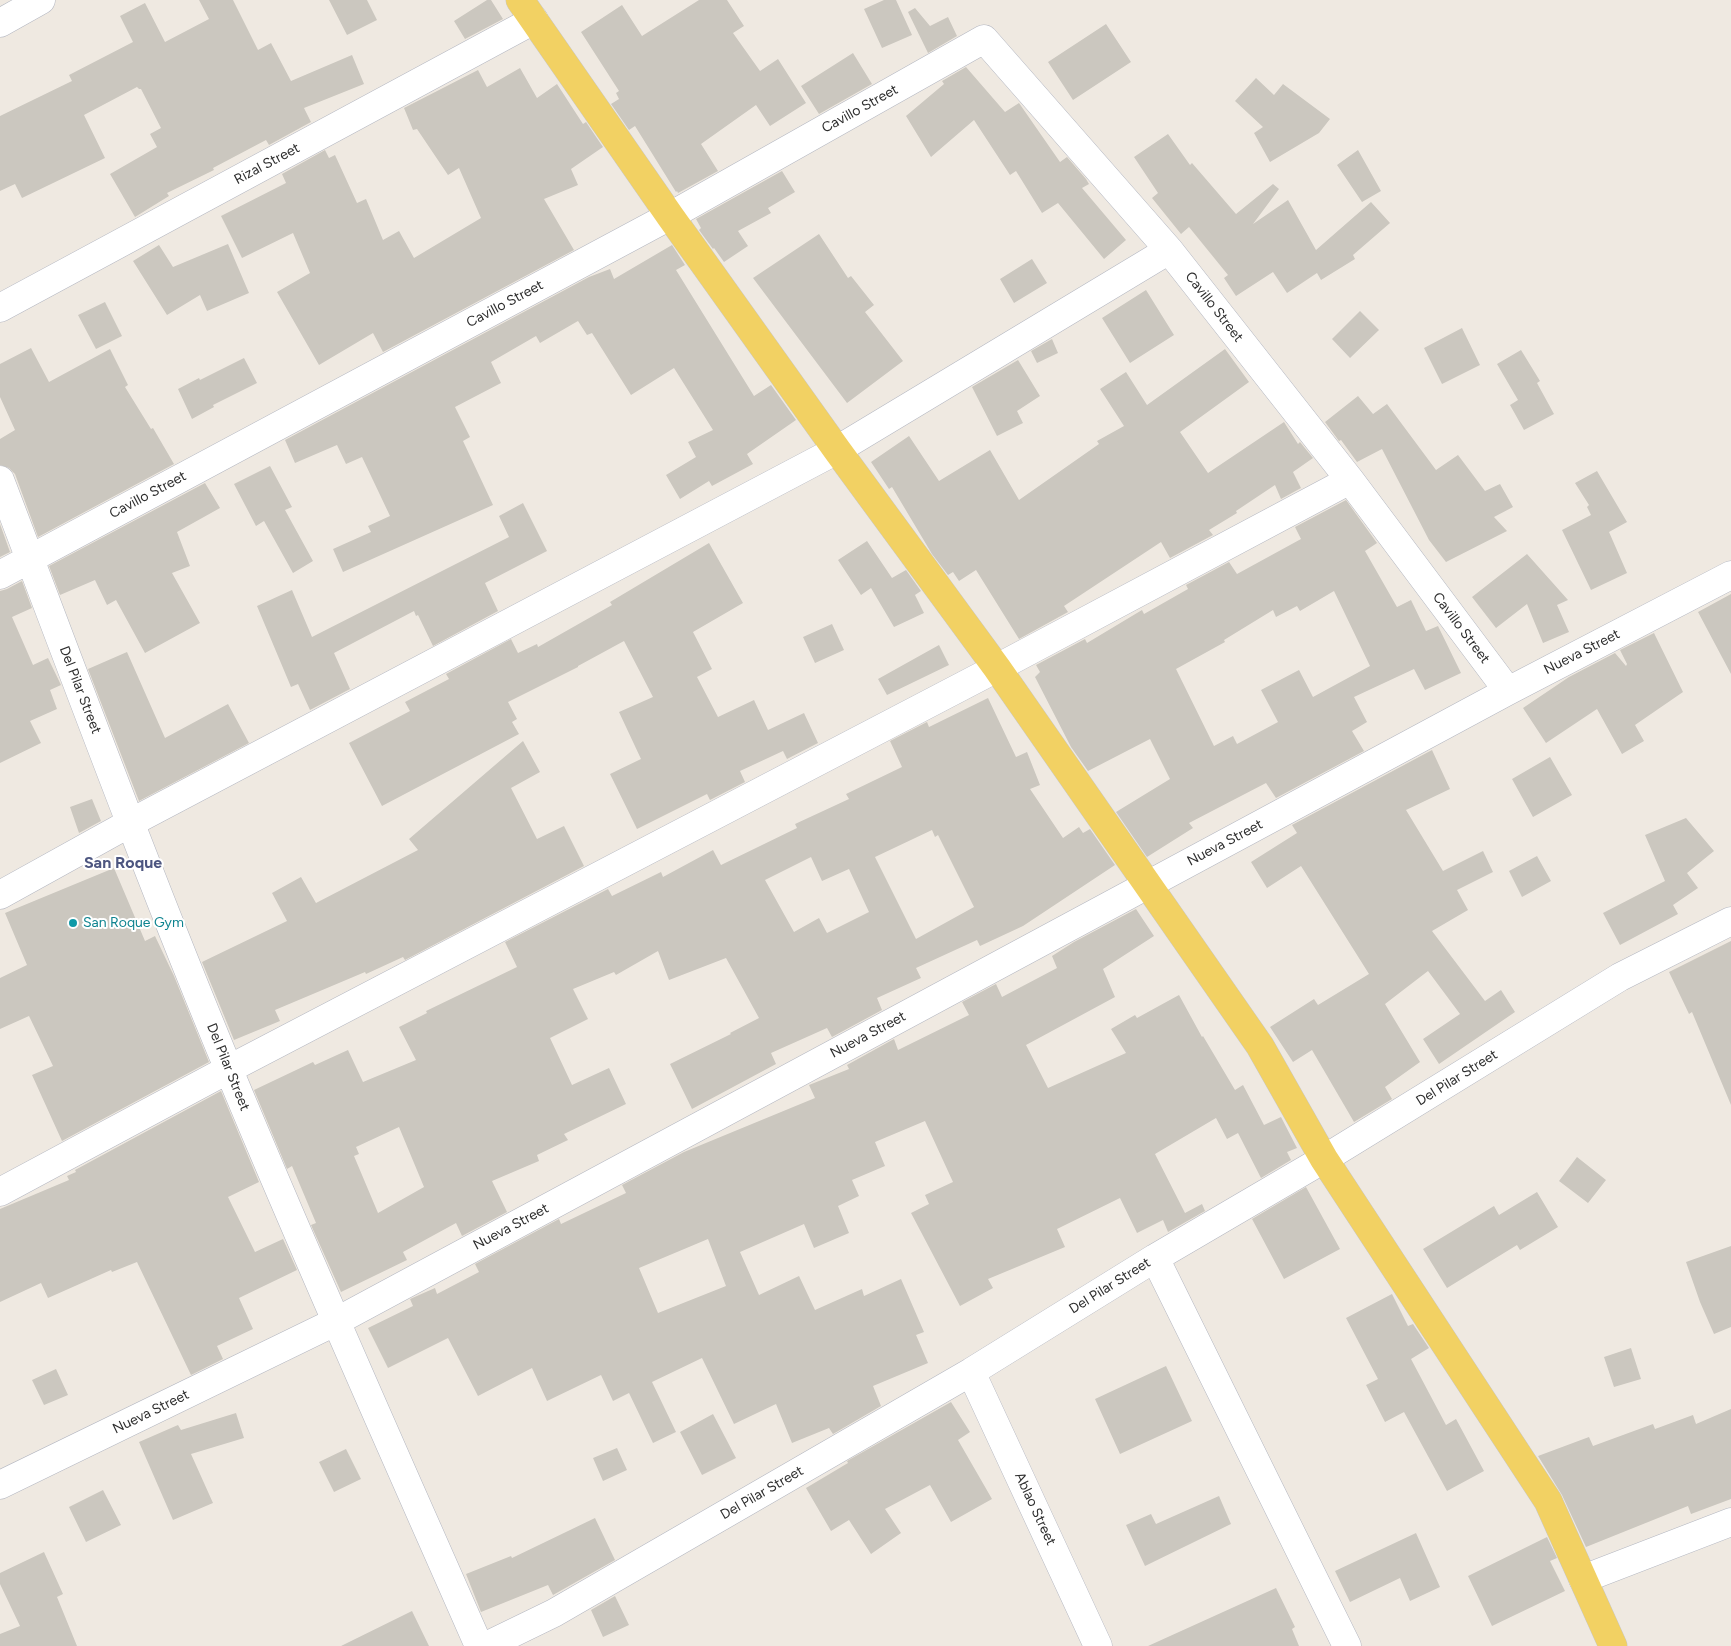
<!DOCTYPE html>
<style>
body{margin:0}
canvas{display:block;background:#efe9e1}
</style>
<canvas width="1731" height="1646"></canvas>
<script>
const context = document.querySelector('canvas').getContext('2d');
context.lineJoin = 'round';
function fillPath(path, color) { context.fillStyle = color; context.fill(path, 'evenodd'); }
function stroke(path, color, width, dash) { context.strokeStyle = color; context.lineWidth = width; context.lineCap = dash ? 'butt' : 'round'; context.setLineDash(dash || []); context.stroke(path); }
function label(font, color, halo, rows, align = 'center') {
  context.font = font + ' Figtree,sans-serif'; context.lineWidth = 4; context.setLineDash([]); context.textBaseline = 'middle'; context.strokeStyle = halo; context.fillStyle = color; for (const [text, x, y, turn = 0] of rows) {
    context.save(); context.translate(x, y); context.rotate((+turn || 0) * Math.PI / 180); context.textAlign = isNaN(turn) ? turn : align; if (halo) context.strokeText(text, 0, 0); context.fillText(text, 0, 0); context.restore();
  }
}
const building = new Path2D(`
 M 199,0 L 233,0 L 258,50 L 271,43 L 291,81 L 352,55 L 364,84 L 304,108 L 311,122 L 269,145 L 266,140 L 213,168 L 214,170 L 167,193 L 169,196 L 135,217 L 110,174 L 157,147 L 150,134 L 161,128 L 141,89 L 139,89 L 137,87 L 84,115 L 105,158 L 22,198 L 15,184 L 0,191 L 0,116 L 72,81 L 69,75 L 133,42 L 120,16 L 145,3 L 165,42 L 209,19 Z
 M 329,0 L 367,0 L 377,20 L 347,35 Z
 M 487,0 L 491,0 L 503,19 L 465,39 L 454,21 Z
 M 699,0 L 727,0 L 744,26 L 733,33 L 760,71 L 778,59 L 806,103 L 770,126 L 756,105 L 701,144 L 718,171 L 678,193 L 677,191 L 676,192 L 635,126 L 629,130 L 611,104 L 619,99 L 616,93 L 619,91 L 581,32 L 622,5 L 642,36 Z
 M 884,0 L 896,0 L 912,35 L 882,48 L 864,9 Z
 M 915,8 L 930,26 L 948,17 L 957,36 L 928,53 L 908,12 Z
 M 1106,24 L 1131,62 L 1073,100 L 1048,62 Z
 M 853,53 L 872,84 L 819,114 L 801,86 Z
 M 966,67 L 1005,112 L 1019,103 L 1060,162 L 1067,157 L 1086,179 L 1089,184 L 1082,188 L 1126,240 L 1104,259 L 1058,203 L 1042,213 L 1016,171 L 1010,175 L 974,120 L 931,157 L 906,116 L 944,84 L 942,81 Z
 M 520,68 L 537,98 L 557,84 L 583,124 L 586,122 L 603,147 L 571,169 L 578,185 L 544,199 L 574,250 L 383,352 L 373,333 L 319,365 L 277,292 L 310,273 L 293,233 L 242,258 L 221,216 L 286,183 L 282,174 L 325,150 L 329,158 L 335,155 L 357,203 L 366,199 L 383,240 L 399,231 L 414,258 L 481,218 L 459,168 L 448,175 L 417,129 L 413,130 L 404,108 L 478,70 L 487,87 Z
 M 1256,78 L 1274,95 L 1283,84 L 1330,119 L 1319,133 L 1270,162 L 1254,133 L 1263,127 L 1235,101 Z
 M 1168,134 L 1190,165 L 1192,163 L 1236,214 L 1273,184 L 1279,189 L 1253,224 L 1288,200 L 1316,250 L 1371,202 L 1390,223 L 1353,255 L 1355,259 L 1321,280 L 1317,273 L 1287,293 L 1273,272 L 1236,296 L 1224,278 L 1228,275 L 1189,227 L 1181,234 L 1152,198 L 1158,193 L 1134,157 Z
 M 1358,150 L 1381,191 L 1362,202 L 1337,165 Z
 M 782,171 L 795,192 L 768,208 L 771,213 L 738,231 L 748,246 L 724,262 L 714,248 L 713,249 L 699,230 L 701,228 L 696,219 Z
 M 819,234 L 848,278 L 851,276 L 874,305 L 865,312 L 903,361 L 847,403 L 753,278 Z
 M 228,244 L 249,293 L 207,311 L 200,295 L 167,315 L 133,261 L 159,245 L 173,267 Z
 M 672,245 L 685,265 L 676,270 L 754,396 L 771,385 L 796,420 L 747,454 L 753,464 L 712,486 L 709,481 L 680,499 L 666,475 L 696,457 L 688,442 L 713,430 L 674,368 L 631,395 L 592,333 L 587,335 L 578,321 L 540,343 L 536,336 L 491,362 L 501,383 L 455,407 L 470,437 L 463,441 L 493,505 L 343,572 L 333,549 L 371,532 L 368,526 L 390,516 L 362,457 L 346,464 L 337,445 L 295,463 L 285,440 L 589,277 L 610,269 L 614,279 Z
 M 1032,259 L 1047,283 L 1014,303 L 1000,279 Z
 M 1146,290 L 1174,335 L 1130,363 L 1102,318 Z
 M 105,302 L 122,336 L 96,349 L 78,315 Z
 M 1360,311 L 1379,330 L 1350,358 L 1332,339 Z
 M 1462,328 L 1480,365 L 1442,384 L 1424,348 Z
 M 1052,339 L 1058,353 L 1037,363 L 1031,351 Z
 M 31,348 L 49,382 L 110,349 L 128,385 L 125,387 L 151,429 L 153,428 L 174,464 L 38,537 L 15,474 L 9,468 L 0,465 L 0,439 L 15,430 L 0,397 L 0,364 Z
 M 1225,349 L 1249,382 L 1180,432 L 1208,473 L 1284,422 L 1298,444 L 1300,442 L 1313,458 L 1293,472 L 1301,488 L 1281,499 L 1275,485 L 1236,511 L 1237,513 L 1209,530 L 1213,535 L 1170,558 L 1161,542 L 1064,606 L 1068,612 L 1019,639 L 976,570 L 959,581 L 953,572 L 948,575 L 932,554 L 892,487 L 889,489 L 871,462 L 909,436 L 939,481 L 990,450 L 1019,500 L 1099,444 L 1097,441 L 1124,426 L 1100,389 L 1126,372 L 1147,405 Z
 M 1521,350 L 1540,381 L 1537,383 L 1554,414 L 1524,430 L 1510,405 L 1518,400 L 1497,364 Z
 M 244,358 L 257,383 L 213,405 L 214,407 L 192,419 L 178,389 L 199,378 L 200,380 Z
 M 1018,360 L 1040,396 L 1017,411 L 1023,423 L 997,436 L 972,387 Z
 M 1358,396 L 1373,414 L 1387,404 L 1436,470 L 1458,455 L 1485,491 L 1500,484 L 1513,507 L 1494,517 L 1507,531 L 1446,562 L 1429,540 L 1382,449 L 1357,462 L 1341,440 L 1339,441 L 1325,422 Z
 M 270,466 L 292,507 L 285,510 L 313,561 L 293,573 L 264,521 L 256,526 L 234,484 Z
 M 1597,471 L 1627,522 L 1609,532 L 1627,573 L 1591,590 L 1562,530 L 1591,515 L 1587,507 L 1589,505 L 1575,483 Z
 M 205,483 L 220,508 L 177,532 L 190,566 L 172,573 L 200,623 L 145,653 L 116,600 L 107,605 L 95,580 L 60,595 L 49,566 Z
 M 1346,500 L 1377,543 L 1365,551 L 1397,607 L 1411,600 L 1426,631 L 1438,626 L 1461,673 L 1425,690 L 1414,669 L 1354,697 L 1367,722 L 1352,731 L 1364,751 L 1276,798 L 1266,783 L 1189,823 L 1193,828 L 1147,857 L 1116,812 L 1170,779 L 1150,739 L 1088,771 L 1071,747 L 1035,677 L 1040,672 L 1036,665 L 1085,639 L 1087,643 L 1142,610 L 1144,614 L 1188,589 L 1186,585 L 1229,562 L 1237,574 L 1301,539 L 1295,527 ZM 1334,591 L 1370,666 L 1313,697 L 1299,670 L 1261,690 L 1278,722 L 1237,744 L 1233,736 L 1214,746 L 1176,669 L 1225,642 L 1224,640 L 1273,610 L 1276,617 L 1297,606 L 1300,611 Z
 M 523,503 L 547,551 L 485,583 L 498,611 L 433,646 L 418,615 L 416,616 L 414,611 L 334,653 L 350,689 L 310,710 L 298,684 L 291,687 L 257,606 L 292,590 L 312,637 L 509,537 L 499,516 Z
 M 0,524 L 10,552 L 0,557 Z
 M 867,541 L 892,578 L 906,570 L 921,591 L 915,595 L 924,613 L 894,627 L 871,588 L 861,595 L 838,560 Z
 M 709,543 L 743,603 L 693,632 L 712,669 L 697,677 L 718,717 L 754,700 L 768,730 L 804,713 L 818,743 L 787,759 L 783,751 L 740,771 L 745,782 L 710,800 L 707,794 L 637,829 L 610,774 L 641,759 L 619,712 L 653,697 L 624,641 L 578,666 L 578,667 L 508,702 L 517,719 L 512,722 L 519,734 L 382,806 L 349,743 L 410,711 L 405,702 L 449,679 L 446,674 L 511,639 L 518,653 L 537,644 L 538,647 L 612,605 L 610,602 Z
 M 1527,554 L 1568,600 L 1557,605 L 1569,632 L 1543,643 L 1527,604 L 1496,628 L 1472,597 Z
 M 22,581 L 32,608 L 12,617 L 33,665 L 48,658 L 61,685 L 50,690 L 57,709 L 30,721 L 41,743 L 0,763 L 0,591 L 7,589 Z
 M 1731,594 L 1731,674 L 1698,612 Z
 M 832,624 L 844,650 L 815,663 L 803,637 Z
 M 1654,633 L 1683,692 L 1635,725 L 1644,741 L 1622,754 L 1597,709 L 1546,743 L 1523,708 L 1569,677 L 1615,653 L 1626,666 L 1627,664 L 1620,650 Z
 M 939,645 L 949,665 L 887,695 L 878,679 Z
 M 127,652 L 165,738 L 228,704 L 249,743 L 139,801 L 88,669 Z
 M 988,698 L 1016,757 L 1027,752 L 1040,785 L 1030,789 L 1063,838 L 1079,827 L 1083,833 L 1090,829 L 1115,865 L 1023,926 L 980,946 L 977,940 L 916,968 L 921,978 L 877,998 L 882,1010 L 832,1037 L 827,1028 L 771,1053 L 776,1064 L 692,1109 L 670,1064 L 731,1034 L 730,1033 L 759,1018 L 726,958 L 669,980 L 658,951 L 616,975 L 614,972 L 573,989 L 588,1019 L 550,1038 L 572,1085 L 609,1068 L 626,1104 L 564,1134 L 568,1140 L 537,1155 L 539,1161 L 492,1181 L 507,1212 L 462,1236 L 456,1223 L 403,1252 L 407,1260 L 341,1292 L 311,1225 L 316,1223 L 292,1166 L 287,1169 L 254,1090 L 313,1062 L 315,1065 L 348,1050 L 363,1082 L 416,1060 L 399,1027 L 427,1013 L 426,1011 L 517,967 L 505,942 L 608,889 L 612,896 L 661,872 L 663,877 L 713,850 L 721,865 L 797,828 L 795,824 L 849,799 L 846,794 L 902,767 L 890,741 L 927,722 L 929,727 ZM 932,830 L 935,837 L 938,835 L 974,907 L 916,939 L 875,857 ZM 811,857 L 822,881 L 849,869 L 869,912 L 827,933 L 819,918 L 794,932 L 765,880 ZM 399,1127 L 424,1187 L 378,1213 L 354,1156 L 359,1154 L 356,1147 Z
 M 523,741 L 540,772 L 511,788 L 537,839 L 564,826 L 584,866 L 405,960 L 403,957 L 366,974 L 365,972 L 275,1010 L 280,1021 L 234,1040 L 202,962 L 287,921 L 272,893 L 301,877 L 316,903 L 418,850 L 409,839 Z
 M 1432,750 L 1450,789 L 1406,810 L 1443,871 L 1483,851 L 1493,872 L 1457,890 L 1468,910 L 1432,931 L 1485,1001 L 1501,990 L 1515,1012 L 1439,1064 L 1423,1039 L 1460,1014 L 1428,971 L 1385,1004 L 1420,1062 L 1385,1087 L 1392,1099 L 1354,1122 L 1312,1050 L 1293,1062 L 1270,1027 L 1314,999 L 1318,1005 L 1369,974 L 1301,866 L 1267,888 L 1251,862 L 1297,833 L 1292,825 Z
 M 1550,757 L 1572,795 L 1533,817 L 1512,779 Z
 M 92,799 L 101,821 L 79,833 L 70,807 Z
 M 1686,818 L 1714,851 L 1687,873 L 1698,888 L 1673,905 L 1678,914 L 1620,945 L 1603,913 L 1665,881 L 1645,835 Z
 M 1537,856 L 1551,881 L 1522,897 L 1509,871 Z
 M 114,868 L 145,941 L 155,936 L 174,976 L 209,1062 L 62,1141 L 32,1075 L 53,1066 L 29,1016 L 0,1029 L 0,978 L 27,965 L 5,913 Z
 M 1136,909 L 1154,936 L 1103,969 L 1115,997 L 1026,1045 L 1048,1088 L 1126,1053 L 1111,1029 L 1135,1015 L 1137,1018 L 1179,995 L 1202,1037 L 1203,1036 L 1235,1090 L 1243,1085 L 1264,1125 L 1281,1117 L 1297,1148 L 1287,1152 L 1291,1160 L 1261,1178 L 1238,1133 L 1227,1139 L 1216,1118 L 1155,1154 L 1185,1213 L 1202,1204 L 1205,1211 L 1168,1232 L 1163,1220 L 1137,1233 L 1120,1198 L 1057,1229 L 1065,1247 L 988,1279 L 993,1288 L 960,1306 L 911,1213 L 929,1204 L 925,1195 L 953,1182 L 925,1121 L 875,1142 L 885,1166 L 852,1180 L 859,1196 L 838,1206 L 849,1233 L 814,1248 L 804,1224 L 740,1252 L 759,1295 L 799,1276 L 815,1310 L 862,1289 L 864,1296 L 901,1279 L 924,1332 L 916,1335 L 928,1363 L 873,1386 L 881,1406 L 833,1434 L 829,1428 L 792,1443 L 776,1404 L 734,1424 L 702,1358 L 652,1382 L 676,1432 L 653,1443 L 629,1393 L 613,1401 L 601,1375 L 547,1401 L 532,1368 L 478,1396 L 448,1338 L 388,1368 L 368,1328 L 413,1306 L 410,1299 L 435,1288 L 437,1294 L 479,1272 L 475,1264 L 559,1219 L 561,1224 L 626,1193 L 622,1185 L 684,1152 L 815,1098 L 809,1085 L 849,1069 L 847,1065 L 894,1039 L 898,1050 L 969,1015 L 962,1002 L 996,984 L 1002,997 L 1057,968 L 1052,956 L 1074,942 ZM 708,1239 L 726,1286 L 658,1313 L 639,1268 Z
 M 1731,941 L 1731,1105 L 1692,1012 L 1689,1014 L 1669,972 Z
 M 221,1091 L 259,1182 L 228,1197 L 255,1252 L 283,1239 L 297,1270 L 239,1298 L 253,1329 L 217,1346 L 223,1359 L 191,1375 L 137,1262 L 112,1272 L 111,1270 L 48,1298 L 41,1283 L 0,1302 L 0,1209 L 69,1180 L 67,1176 L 76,1172 L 75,1170 Z
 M 1577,1157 L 1606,1180 L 1588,1203 L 1559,1181 Z
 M 1306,1187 L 1340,1249 L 1284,1279 L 1252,1219 Z
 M 1537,1192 L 1558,1227 L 1520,1250 L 1517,1245 L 1447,1288 L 1423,1249 L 1494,1206 L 1499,1215 Z
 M 1731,1246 L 1731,1327 L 1714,1334 L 1700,1302 L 1686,1262 Z
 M 1392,1294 L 1408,1326 L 1413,1324 L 1429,1348 L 1411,1359 L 1446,1425 L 1456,1419 L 1484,1471 L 1447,1491 L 1404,1412 L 1385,1422 L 1366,1385 L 1378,1379 L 1346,1318 Z
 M 1631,1348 L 1641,1379 L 1614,1387 L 1604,1357 Z
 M 1166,1366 L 1192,1421 L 1120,1454 L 1095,1399 Z
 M 56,1369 L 68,1395 L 44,1405 L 32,1380 Z
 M 951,1402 L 970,1432 L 958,1440 L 992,1499 L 951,1522 L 930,1485 L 885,1509 L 901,1533 L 871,1554 L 849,1520 L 831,1531 L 806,1488 L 848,1463 L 847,1461 Z
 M 1731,1409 L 1731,1499 L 1691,1514 L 1688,1506 L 1586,1547 L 1562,1495 L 1538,1456 L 1589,1437 L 1593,1446 L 1653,1424 L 1655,1429 L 1693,1415 L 1696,1424 Z
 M 236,1413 L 244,1438 L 191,1454 L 213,1503 L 173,1520 L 139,1442 L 178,1425 L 181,1430 Z
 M 713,1414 L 736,1458 L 702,1475 L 680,1432 Z
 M 617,1448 L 627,1470 L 603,1481 L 593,1458 Z
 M 346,1449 L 361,1479 L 334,1492 L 319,1462 Z
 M 103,1490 L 121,1525 L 86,1542 L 69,1507 Z
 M 1219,1496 L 1231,1524 L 1145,1566 L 1126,1525 L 1151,1514 L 1156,1524 Z
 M 595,1518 L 615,1560 L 553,1595 L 548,1585 L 481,1612 L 466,1574 L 511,1556 L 512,1558 Z
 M 1416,1533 L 1440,1587 L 1410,1601 L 1400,1578 L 1350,1602 L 1335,1571 Z
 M 1547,1537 L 1557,1558 L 1550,1561 L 1565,1591 L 1492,1626 L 1468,1576 Z
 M 44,1552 L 63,1594 L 57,1597 L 77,1646 L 0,1646 L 0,1634 L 20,1626 L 0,1584 L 0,1573 Z
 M 1276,1588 L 1295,1627 L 1292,1629 L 1299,1646 L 1148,1646 Z
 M 615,1596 L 629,1625 L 603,1637 L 591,1610 Z
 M 412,1611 L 429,1646 L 341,1646 Z`);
const minor = new Path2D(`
 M 0,23 L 41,0
 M 0,308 L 534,20
 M 0,480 C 75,677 148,875 229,1070 C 309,1264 395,1455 479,1646
 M 0,575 L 670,216 L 984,39 L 1169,250 L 1350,480 L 1508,691
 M 0,895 L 130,823 L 837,450 L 1169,250
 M 0,1192 L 229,1069 L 997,668 L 1350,480
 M 1155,1258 L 1347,1646
 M 971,1372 L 1098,1646
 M 0,1485 L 337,1321 L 1508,691 L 1731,575
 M 1583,1579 L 1731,1522
 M 486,1646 L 554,1613 L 971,1372 L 1155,1258 L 1324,1159 L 1620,977 L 1731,921`);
const major = new Path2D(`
 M 520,0 L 670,216 L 837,450 L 997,668 L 1260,1046 L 1324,1159 L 1548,1501 L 1613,1646`);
const markers = [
 [73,923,5,"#0f9aa8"]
];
const streetNames = [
 ["Cavillo Street",860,109,-29],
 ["Rizal Street",267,164,-28],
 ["Cavillo Street",505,304,-28],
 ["Cavillo Street",1214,307,52],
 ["Cavillo Street",148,495,-28],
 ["Cavillo Street",1461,628,53],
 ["Nueva Street",1582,652,-27],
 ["Del Pilar Street",80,690,69],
 ["Nueva Street",1225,843,-28],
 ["Nueva Street",868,1035,-28],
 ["Del Pilar Street",228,1067,68],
 ["Del Pilar Street",1457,1078,-32],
 ["Nueva Street",511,1227,-28],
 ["Del Pilar Street",1110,1286,-32],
 ["Nueva Street",151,1412,-26],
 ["Del Pilar Street",762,1493,-30],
 ["Ablao Street",1035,1509,65]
];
const cultureNames = [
 ["San Roque Gym",83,923]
];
const quarterNames = [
 ["San Roque",123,863]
];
fillPath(building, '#cbc7bf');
stroke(minor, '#b4b7c1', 29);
stroke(major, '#c9c9c9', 29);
stroke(minor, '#fff', 28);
stroke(major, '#f2d163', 28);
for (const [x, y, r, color] of markers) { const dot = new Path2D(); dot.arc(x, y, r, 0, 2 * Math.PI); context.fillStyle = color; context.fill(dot); stroke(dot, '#fff', 2); }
label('14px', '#2e2e2e', '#fff', streetNames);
label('14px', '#0d838f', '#fff', cultureNames, 'left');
label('bold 16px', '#4d5680', '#fff', quarterNames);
</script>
